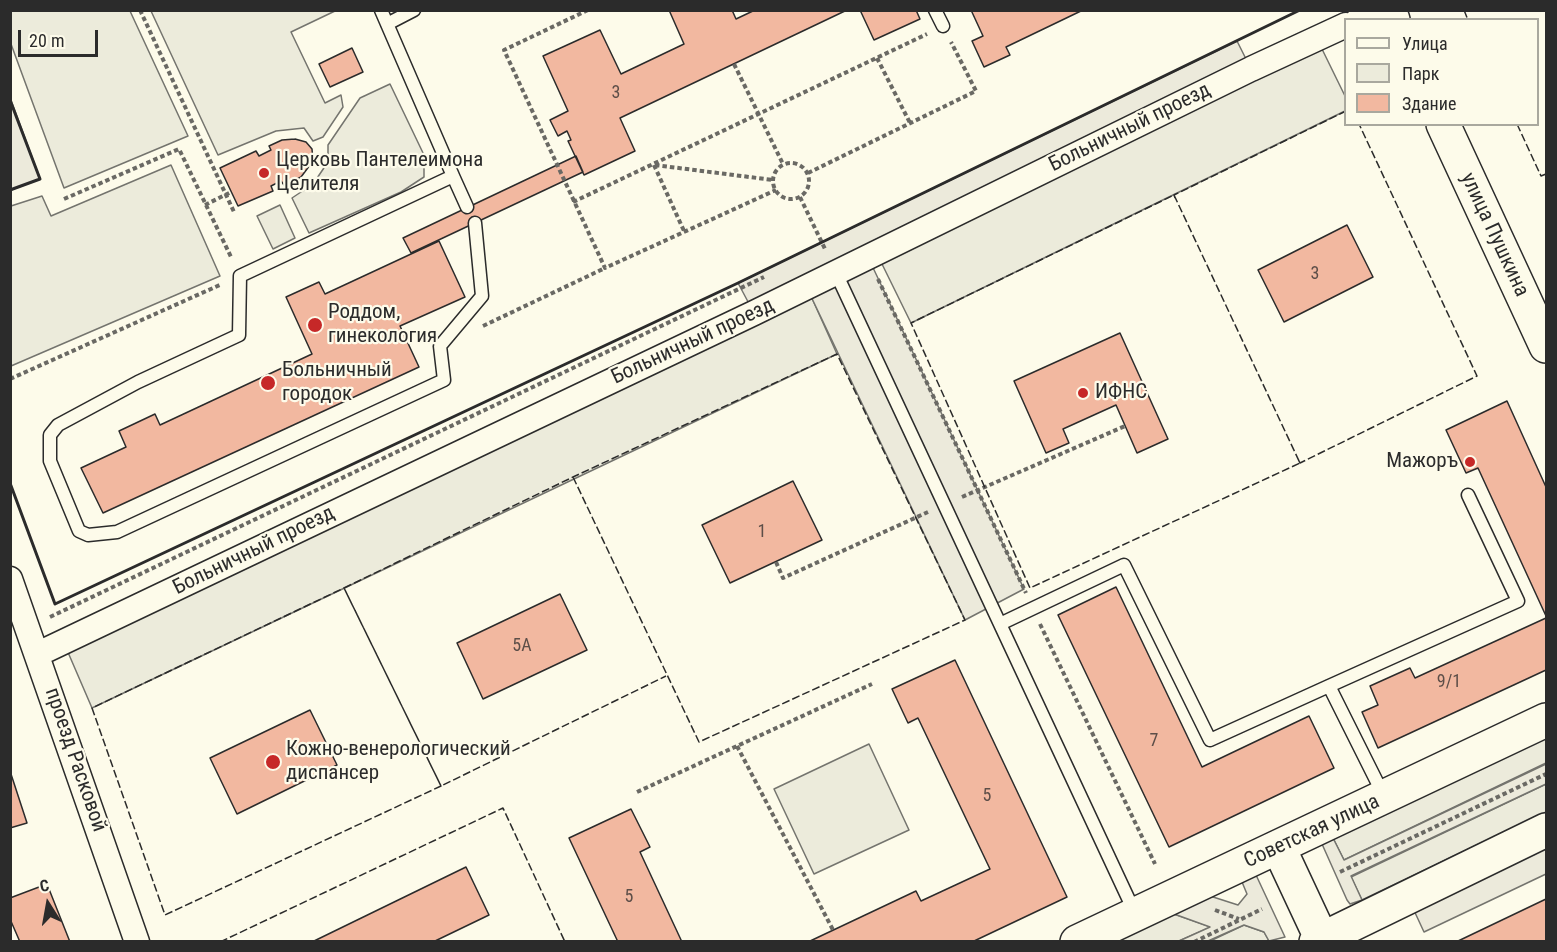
<!DOCTYPE html>
<html>
<head>
<meta charset="utf-8">
<style>
  body { margin:0 }
  #map { position:relative; width:1557px; height:952px; overflow:hidden; background:#fdfbea; font-family:"Roboto Condensed",sans-serif }
  canvas { display:block }
  .frame { position:absolute; inset:0; border:12px solid #2b2b2b; pointer-events:none }
  .legend { position:absolute; left:1344px; top:18px; width:195px; height:108px; box-sizing:border-box; background:#fdfbea; border:2px solid #a9a89e; margin:0; padding:8px 10px; list-style:none; font-size:18px; color:#2b2b2b }
  .legend li { display:flex; align-items:center; gap:12px; height:30px }
  .legend b { width:30px; border:2px solid #a9a89e }
  .north { position:absolute; left:18px; top:874px; width:60px; height:60px; -webkit-text-stroke:4px #fdfbea; paint-order:stroke; rotate:349deg; font-size:16px; font-weight:700; line-height:24px; text-align:center; color:#2b2b2b }
  .north::after { content:''; display:block; margin:auto; width:21px; height:27px; background:#2b2b2b; clip-path:polygon(50% 0,100% 100%,50% 72%,0 100%) }
  .scale { position:absolute; left:18px; top:30px; width:80px; height:27px; box-sizing:border-box; border:3px solid #2b2b2b; border-top:0; padding-left:8px; font-size:18px; line-height:21px; white-space:nowrap; color:#2b2b2b; -webkit-text-stroke:4px #fdfbea; paint-order:stroke }
</style>
</head>
<body>
<div id="map">
<canvas width="1557" height="952"></canvas>
<div class="frame"></div>
<ul class="legend">
<li><b style="height:8px;background:#fdfbea"></b>Улица</li>
<li><b style="height:16px;background:#ecebdb"></b>Парк</li>
<li><b style="height:16px;background:#f2b8a0"></b>Здание</li>
</ul>
<div class="north">С</div>
<div class="scale">20 m</div>
</div>
<script>
const context = document.querySelector('canvas').getContext('2d');
context.lineJoin = 'round';
function paint(path, color) { context.fillStyle = color; context.fill(path, 'evenodd'); }
const shape = rows => new Path2D(rows.map(r => 'M' + r).join(''));
function stroke(path, color, width, dash) { context.strokeStyle = color; context.lineWidth = width; context.lineCap = dash ? 'butt' : 'round'; context.setLineDash(dash || []); context.stroke(path); }
function drawText(font, color, halo, rows, align = 'center') {
  context.font = font + ' "Roboto Condensed",sans-serif'; context.lineWidth = 4.5; context.setLineDash([]); context.textBaseline = 'middle'; context.strokeStyle = halo; context.fillStyle = color; for (const [text, x, y, turn = 0] of rows) {
    context.save(); context.translate(x, y); context.rotate((+turn || 0) * Math.PI / 180); context.textAlign = isNaN(turn) ? turn : align; if (halo) context.strokeText(text, 0, 0); context.fillText(text, 0, 0); context.restore();
  }
}
const green = shape([
  [11,10,130,11,188,136,64,188,11,44,11,10],
  [151,11,335,11,291,32,325,103,341,95,343,107,323,137,313,141,304,128,276,131,218,155,151,11],
  [1321,47,1345,96,1345,111,911,323,881,262,1321,47],
  [390,84,424,155,424,177,401,192,309,233,292,198,313,184,328,162,328,145,360,98,390,84],
  [171,165,220,276,11,366,11,206,42,196,51,216,171,165],
  [280,205,295,238,273,249,257,216,280,205],
  [811,296,837,354,92,708,67,650,811,296],
  [1546,736,1546,763,1344,860,1333,838,1546,736],
  [869,744,909,830,814,874,774,789,869,744],
  [1546,784,1546,812,1362,900,1351,877,1546,784],
  [1174,914,1211,927,1179,941,1115,942,1174,914],
  [1244,925,1264,932,1269,941,1208,942,1244,925]
]);
const parking = shape([
  [1237,41,1251,69,868,257,1024,589,965,620,807,288,754,313,738,283,1237,41],
  [11,100,40,179,11,190,10,190,11,100],
  [1546,764,1546,784,1351,876,1362,900,1350,904,1347,900,1322,844,1333,838,1344,860,1546,764],
  [1546,841,1546,874,1424,932,1411,904,1546,841],
  [1256,875,1285,937,1269,941,1264,932,1244,925,1208,941,1179,941,1210,927,1174,914,1210,896,1238,905,1247,894,1242,882,1256,875]
]);
const building = shape([
  [669,10,732,10,736,19,755,10,847,10,620,118,635,151,584,175,568,141,571,140,567,131,558,136,550,120,568,111,543,56,600,30,621,74,684,44,669,10],
  [860,10,916,10,920,19,874,40,860,10],
  [971,10,1083,10,1006,47,1010,55,984,67,972,41,983,36,971,10],
  [352,48,363,72,330,87,319,64,352,48],
  [295,139,306,142,312,149,313,161,301,177,284,185,281,181,271,186,273,191,238,206,220,168,256,151,259,156,271,150,269,146,282,140,295,139],
  [576,156,583,172,411,253,403,238,576,156],
  [1347,225,1373,277,1284,322,1258,270,1347,225],
  [439,241,465,297,400,326,419,367,103,513,81,468,126,447,119,431,155,414,160,425,312,354,286,297,319,282,325,294,439,241],
  [1120,333,1168,439,1137,453,1116,405,1063,429,1069,443,1046,453,1014,381,1120,333],
  [1507,401,1546,487,1546,616,1478,468,1466,473,1446,430,1507,401],
  [793,481,822,540,730,583,702,525,793,481],
  [1116,587,1202,767,1309,716,1334,768,1169,847,1058,615,1116,587],
  [560,594,587,650,483,699,457,643,560,594],
  [1546,618,1546,670,1378,748,1362,712,1378,705,1370,686,1410,668,1415,678,1546,618],
  [955,660,1067,897,972,942,808,942,916,891,921,901,990,869,918,718,908,723,892,689,955,660],
  [310,710,337,765,237,814,210,758,310,710],
  [10,771,27,823,10,828,10,771],
  [631,809,650,847,640,852,682,942,618,942,569,838,631,809],
  [466,867,489,915,433,942,312,942,466,867],
  [47,884,70,942,20,942,10,919,10,898,47,884],
  [1546,899,1546,942,1456,942,1546,899]
]);
const path = shape([
  [140,10,234,212],
  [588,10,504,50,605,268,776,190],
  [877,58,910,123],
  [734,64,783,164],
  '773 181a18 18 0 1 1 36 0a18 18 0 1 1-36 0Z',
  [654,165,684,231],
  [655,165,773,180],
  [808,173,976,91,951,42],
  [800,197,826,251],
  [64,199,179,149,232,259],
  [573,202,927,34],
  [205,205,231,192],
  [878,279,1026,593],
  [483,326,605,268],
  [10,379,222,284],
  [962,497,1125,426],
  [776,562,783,578,928,512],
  [50,617,764,277],
  [1040,624,1155,864],
  [737,746,833,930],
  [637,792,872,684],
  [1340,872,1546,774],
  [1215,910,1239,919],
  [1194,942,1262,909]
]);
const service = shape([
  [381,10,453,176,240,276,239,335,138,382,58,425,50,435,50,461,79,531,88,535,117,532,444,380,440,346,482,296,475,223],
  [935,10,943,26],
  [387,24,414,10],
  [453,176,467,207],
  [836,273,1135,913],
  [1000,624,1124,565,1210,740,1329,686],
  [1384,796,1329,686,1518,601,1468,495]
]);
const minor = shape([
  [1358,20,1376,10],
  [10,579,137,942],
  [38,654,754,313,1251,69,1346,25]
]);
const secondary = shape([
  [1389,10,1393,20],
  [1443,124,1546,346],
  [1279,848,1323,942],
  [1077,942,1546,720],
  [1316,942,1546,830]
]);
const fence = shape([
  [1464,10,1468,20],
  [1517,124,1541,176,1546,174],
  [1174,195,1300,463,1030,588,911,323,1174,195],
  [1175,198,1174,195,1346,111],
  [1299,461,1300,463,1477,376,1359,124],
  [573,477,699,742,965,620,837,354,573,477,344,588,441,786,666,676],
  [344,588,441,786,165,915,92,708,344,588],
  [220,942,503,808,565,942]
]);
const wall = shape([
  [10,100,40,179,10,190],
  [10,483,55,604,738,283,1300,10]
]);
const markers = [
  [264,173,6,"#c62828"],
  [315,325,8,"#c62828"],
  [268,383,8,"#c62828"],
  [1083,393,6,"#c62828"],
  [1470,462,6,"#c62828"],
  [273,762,8,"#c62828"]
];
const numberNames = [
  ["3",616,93],
  ["3",1315,274],
  ["1",762,532],
  ["5А",522,646],
  ["9/1",1449,682],
  ["7",1154,741],
  ["5",987,796],
  ["5",629,897]
];
const streetNames = [
  ["Больничный проезд",1130,128,-26],
  ["улица Пушкина",1494,235,65],
  ["Больничный проезд",693,342,-25],
  ["Больничный проезд",254,551,-26],
  ["проезд Расковой",75,760,71],
  ["Советская улица",1312,832,-25]
];
const poiNames = [
  ["Церковь Пантелеимона",276,161],
  ["Целителя",276,185],
  ["Роддом,",328,313],
  ["гинекология",328,337],
  ["Больничный",282,371],
  ["городок",282,395],
  ["ИФНС",1095,393],
  ["Мажоръ",1458,462,"right"],
  ["Кожно-венерологический",286,750],
  ["диспансер",286,774]
];
paint(green, '#ecebdb');
stroke(green, '#74746e', 1.5);
paint(parking, '#eceadb');
stroke(parking, '#74746e', 1.5);
paint(building, '#f2b8a0');
stroke(building, '#2b2b2b', 1.5);
stroke(service, '#2b2b2b', 15);
stroke(minor, '#2b2b2b', 27);
stroke(secondary, '#2b2b2b', 36);
stroke(path, '#6a6964', 4, [4.5, 3]);
stroke(service, '#fdfbea', 12);
stroke(minor, '#fdfbea', 24);
stroke(secondary, '#fdfbea', 33);
stroke(fence, '#2b2b2b', 1.5, [8, 3]);
stroke(wall, '#2b2b2b', 3);
for (const [x, y, r, color] of markers) { const dot = new Path2D(); dot.arc(x, y, r, 0, 2 * Math.PI); context.fillStyle = color; context.fill(dot); stroke(dot, '#fdfbea', 2); }
drawText('18px', '#5d4e48', null, numberNames);
drawText('21px', '#2b2b2b', '#fdfbea', streetNames);
drawText('21px', '#2b2b2b', '#fdfbea', poiNames, 'left');
</script>
</body>
</html>
